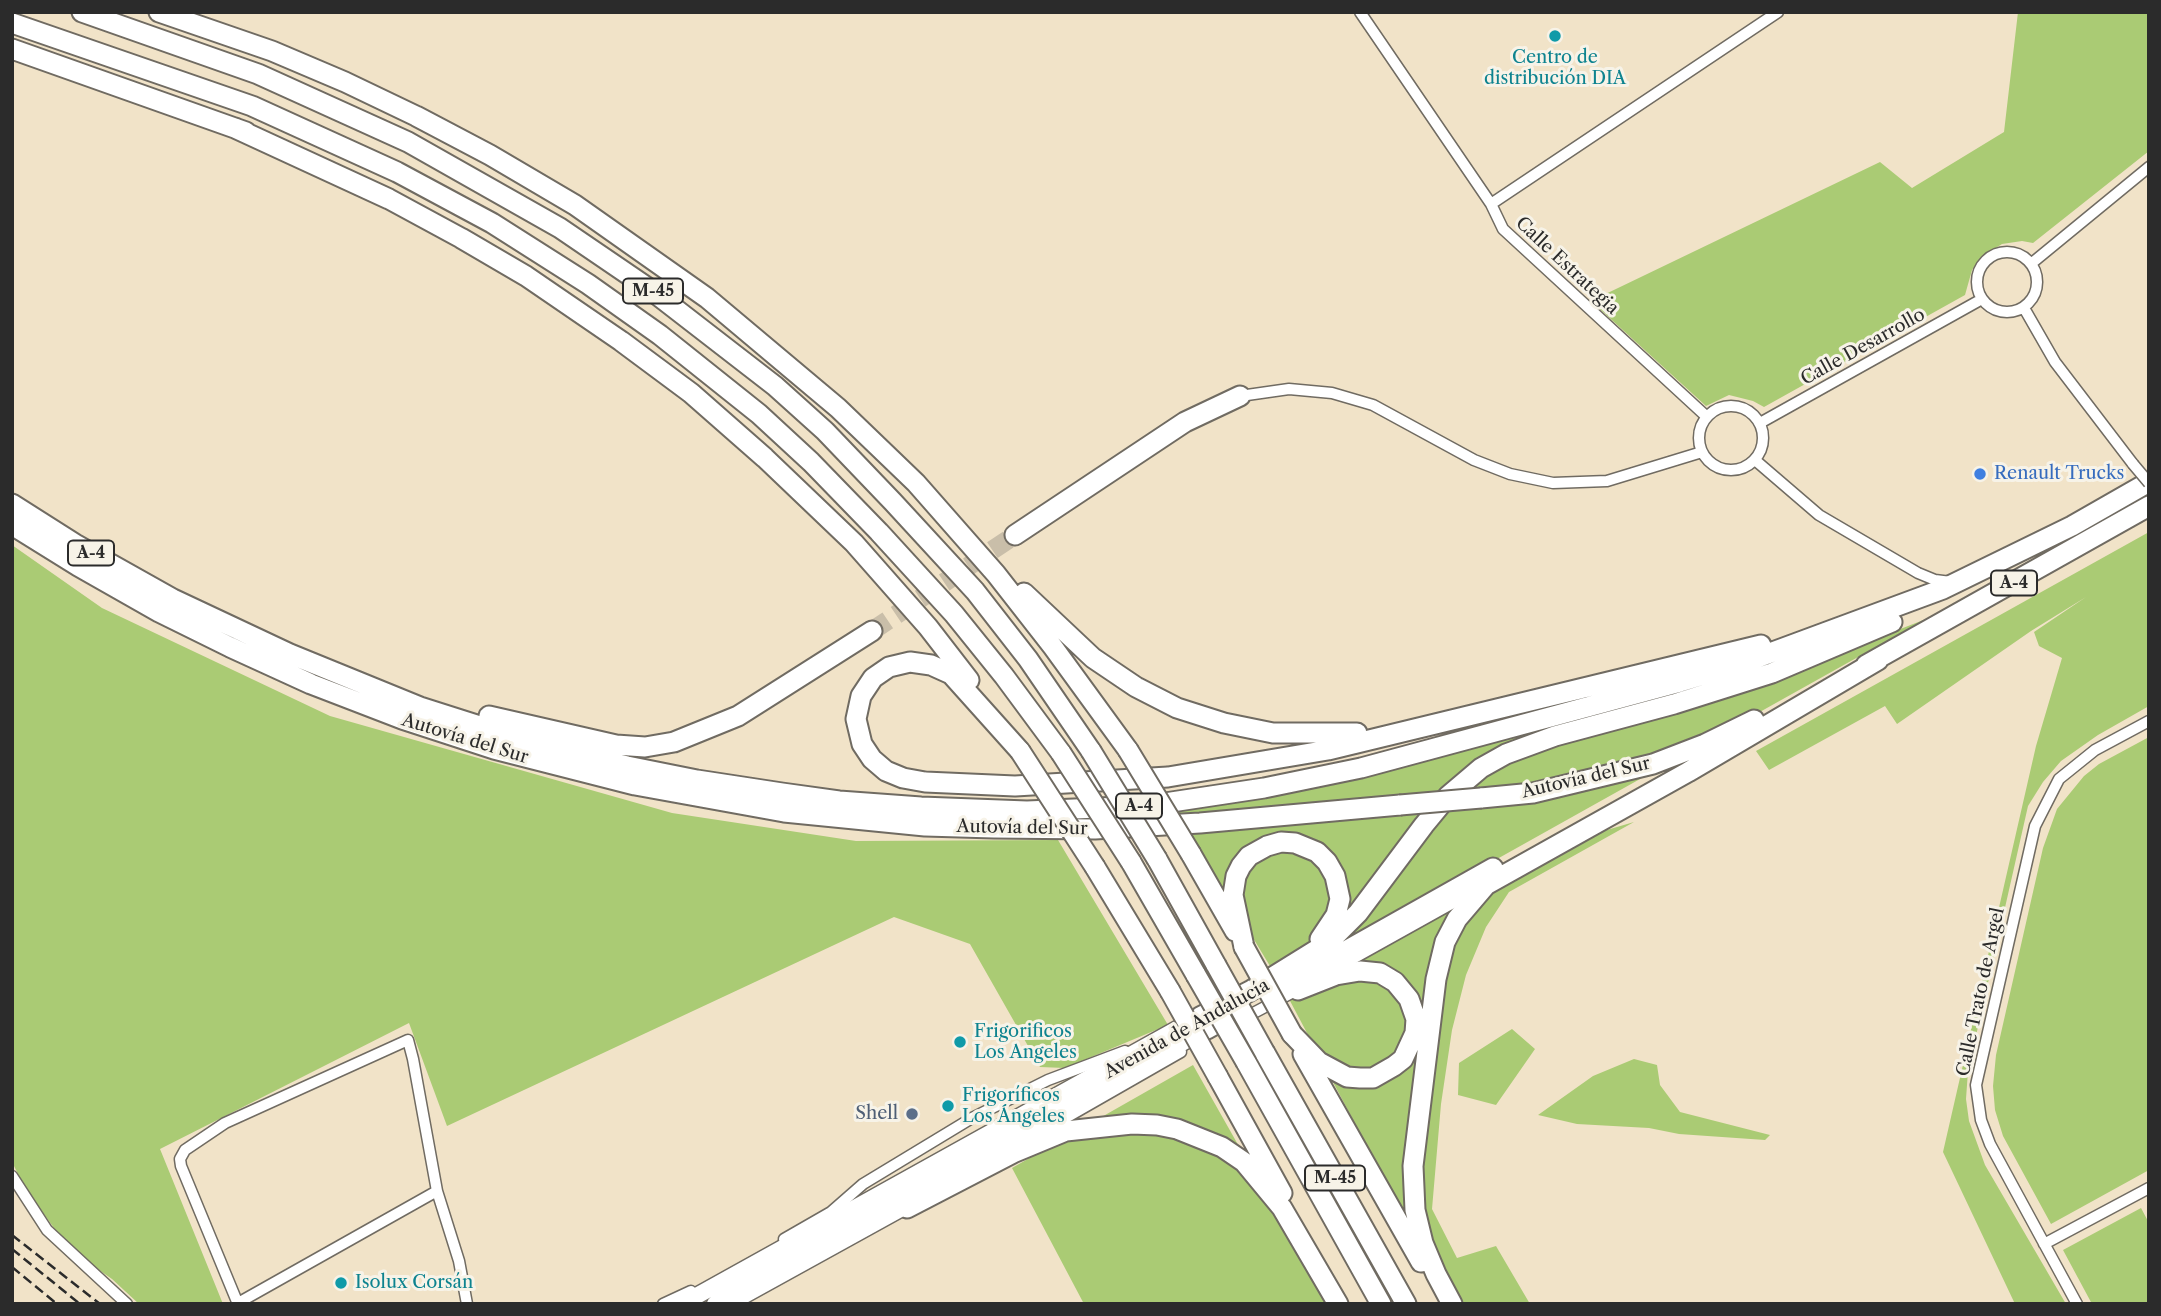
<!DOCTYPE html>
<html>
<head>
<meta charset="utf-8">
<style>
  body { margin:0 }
  #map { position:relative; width:2161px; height:1316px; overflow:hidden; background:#f1e3c8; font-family:"Libre Caslon Text",serif }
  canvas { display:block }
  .frame { position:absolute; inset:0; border:14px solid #2b2b2b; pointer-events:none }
</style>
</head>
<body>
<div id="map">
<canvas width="2161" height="1316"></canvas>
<div class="frame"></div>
</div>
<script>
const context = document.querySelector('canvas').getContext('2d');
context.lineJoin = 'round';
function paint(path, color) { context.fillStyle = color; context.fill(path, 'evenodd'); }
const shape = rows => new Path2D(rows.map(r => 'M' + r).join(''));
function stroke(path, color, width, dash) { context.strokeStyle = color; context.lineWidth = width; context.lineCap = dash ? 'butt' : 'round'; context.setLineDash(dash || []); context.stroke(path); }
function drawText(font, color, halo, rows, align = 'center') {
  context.font = font + ' "Libre Caslon Text",serif'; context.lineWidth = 6; context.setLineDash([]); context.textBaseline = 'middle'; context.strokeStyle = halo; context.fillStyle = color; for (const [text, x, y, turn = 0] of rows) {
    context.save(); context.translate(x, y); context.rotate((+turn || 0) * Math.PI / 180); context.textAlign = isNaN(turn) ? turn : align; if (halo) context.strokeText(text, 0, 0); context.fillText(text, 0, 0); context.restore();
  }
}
const green = shape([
  [2018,12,2149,12,2149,151,2033,243,2022,241,2002,244,1981,257,1972,270,1965,295,1764,407,1753,401,1729,395,1706,406,1591,301,1880,162,1912,188,2004,132],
  [2149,532,2149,706,2098,735,2061,761,2043,782,2028,806,1968,1071,1966,1099,1969,1121,1985,1165,2066,1304,2015,1304,1943,1152,2036,746,2062,658,2039,646,2034,632,2086,597,2031,631,1897,724,1885,706,1769,770,1756,751],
  [12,545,102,608,330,716,672,813,856,841,1058,840,1168,1025,1065,1068,1040,1067,970,944,894,917,447,1126,409,1023,160,1149,223,1304,139,1304,112,1279,70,1250,25,1188,12,1162],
  [1926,619,1279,981,1174,807,1573,718,1775,678],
  [2149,737,2149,1170,2051,1224,2003,1136,1995,1110,1993,1086,1996,1055,2043,848,2057,809,2084,776,2099,764],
  [1634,822,1509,892,1486,927,1466,975,1452,1030,1441,1104,1432,1209,1457,1258,1496,1246,1530,1304,1458,1304,1415,1237,1289,999,1426,922,1600,832],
  [1512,1029,1535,1049,1496,1105,1458,1095,1459,1063],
  [1634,1059,1657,1065,1660,1085,1680,1112,1770,1135,1765,1140,1679,1134,1649,1128,1577,1124,1538,1115,1593,1076],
  [1193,1065,1328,1304,1084,1304,1012,1168],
  [2141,1208,2149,1223,2149,1304,2092,1304,2063,1250]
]);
const highwayTunnel = shape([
  [872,631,1015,535]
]);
const street = shape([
  [1360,12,1491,204,1503,229,1707,417],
  [1491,204,1778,12],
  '1977 282a30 30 0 1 1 60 0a30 30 0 1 1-60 0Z',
  [2032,263,2149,167],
  [2024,308,2055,362,2133,464],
  [1240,396,1289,389,1332,393,1373,405,1474,460,1510,474,1553,483,1607,481,1702,452],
  '1699 438a32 32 0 1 1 64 0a32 32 0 1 1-64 0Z',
  [1760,423,1982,299],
  [1755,460,1819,515,1918,573,1935,580,1951,582],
  [1333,970,1473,892],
  [1244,1018,1299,989],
  [1036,1135,1181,1052],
  [12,1176,47,1230,127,1304],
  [784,1239,831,1212,863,1184,972,1118,1048,1080,1125,1051],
  [2044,1244,2149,1188],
  [238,1303,437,1191],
  [238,1304,181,1166,180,1159,185,1150,225,1123,408,1040,413,1059,437,1191,459,1261,467,1304],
  [663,1304,691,1291],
  [734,1304,908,1208],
  [2077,1304,1990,1144,1981,1120,1976,1085,2035,826,2059,779,2095,750,2149,721]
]);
const primary = shape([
  [682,1304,1197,1018],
  [715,1304,1205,1030]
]);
const highway = shape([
  [82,12,258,74,408,142,560,228,651,290,775,386,825,431,893,502,975,591,1028,659,1091,751],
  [159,12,272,51,345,82,416,116,490,155,575,205,707,298,838,408,916,483,996,574,1053,647,1128,750],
  [12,23,252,106,397,172,492,223,588,284,660,335,759,414,811,462,879,532,954,614,1004,676,1061,753],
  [12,49,246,132],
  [235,128,389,199,461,238,526,276,621,341,691,393,765,458,854,543,928,627,969,680],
  [12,504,75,544,173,599,290,654,420,707,486,728,560,750,627,766,697,780,782,793,839,801,921,807,1027,811,1145,806,1264,788,1361,768,1680,682,1743,663,1943,589,2072,526,2149,482],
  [12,525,78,566,159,612,230,647,311,684,402,719,494,749,635,785,784,812,925,826,994,828,1095,829,1200,823,1400,805],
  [1015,535,1185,422,1240,396],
  [1024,593,1093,658,1136,687,1177,708,1224,723,1273,733,1357,733],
  [1866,665,2149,506],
  [489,716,616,745,645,747,674,742,738,716,872,631],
  [1020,751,951,674,931,665,910,662,889,667,873,678,861,696,856,719,862,744,872,759,886,771,903,778,925,782,1015,786,1168,777,1328,750,1761,645],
  [1481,798,1533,793,1653,764,1705,744,1754,720],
  [1191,854,1235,931],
  [1157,859,1216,965],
  [1131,862,1196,975],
  [1095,867,1170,991],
  [1244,947,1233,895,1236,876,1241,866,1249,856,1267,846,1281,842,1295,843,1317,852,1327,862,1335,876,1340,899,1336,915,1320,939],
  [1278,989,1493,868],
  [1200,1017,1250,991,1329,942,1358,913,1424,825,1448,796,1481,768,1506,754,1555,736,1674,704,1772,673,1892,622],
  [1207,1029,1237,1012],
  [1292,1034,1319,1062,1347,1077,1360,1078,1373,1078,1394,1066,1403,1059,1415,1033,1416,1019,1409,999,1395,982,1380,973,1360,971,1336,975,1298,990],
  [1265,1053,1406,1304],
  [1303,1054,1421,1262],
  [1246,1062,1381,1304],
  [1218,1077,1282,1193],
  [907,1208,1013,1153,1066,1131,1132,1124,1157,1125,1177,1129,1222,1147,1244,1162,1282,1208,1338,1304],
  [1452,1304,1436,1274,1423,1243,1415,1210,1413,1166,1436,979,1445,942,1457,919,1486,885,1688,772,1878,660]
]);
const rail = shape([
  [12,1235,100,1304],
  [12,1249,80,1304],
  [12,1267,57,1304]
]);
const streetBridge = shape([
  [2133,464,2149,483]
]);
const highwayBridge = shape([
  [1128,750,1191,854],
  [1020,751,1095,867],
  [1091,751,1157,859],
  [1061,753,1131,862],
  [1400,805,1481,798],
  [1244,947,1292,1034],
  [1216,965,1265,1053],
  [1196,975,1246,1062],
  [1170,991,1218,1077]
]);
const markers = [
  [1555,36,7,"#0f9aa8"],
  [1980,474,7,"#3f7fe0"],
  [960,1042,7,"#0f9aa8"],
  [948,1106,7,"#0f9aa8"],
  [912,1114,7,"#5c6f8a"],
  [341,1283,7,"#0f9aa8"]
];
const shields = [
  [653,291,60],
  [91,553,46],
  [2014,583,46],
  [1139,806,46],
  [1335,1178,60]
];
const shieldNames = [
  ["M-45",653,291],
  ["A-4",91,553],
  ["A-4",2014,583],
  ["A-4",1139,806],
  ["M-45",1335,1178]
];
const cultureNames = [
  ["Centro de",1555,58,"center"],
  ["distribución DIA",1555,79,"center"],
  ["Frigorificos",974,1032],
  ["Los Angeles",974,1053],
  ["Frigoríficos",962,1096],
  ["Los Ángeles",962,1117],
  ["Isolux Corsán",355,1283]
];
const streetNames = [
  ["Calle Estrategia",1567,266,43],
  ["Calle Desarrollo",1863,347,-29],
  ["Autovía del Sur",465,739,17],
  ["Autovía del Sur",1586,778,-13],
  ["Autovía del Sur",1022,828,1],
  ["Calle Trato de Argel",1981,992,-78],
  ["Avenida de Andalucía",1187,1029,-29]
];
const shopNames = [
  ["Renault Trucks",1994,474]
];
const serviceNames = [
  ["Shell",898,1114]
];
paint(green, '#aacb74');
stroke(highwayTunnel, '#c9bea9', 19, [19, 10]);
stroke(street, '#706b62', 13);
stroke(primary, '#706b62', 19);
stroke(highway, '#706b62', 23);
stroke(street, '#fff', 10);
stroke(primary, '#fff', 16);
stroke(highway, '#fff', 19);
stroke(rail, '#2b2b2b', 2.5, [10, 5]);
stroke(streetBridge, '#706b62', 13, []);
stroke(highwayBridge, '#706b62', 23, []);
stroke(streetBridge, '#fff', 10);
stroke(highwayBridge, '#fff', 19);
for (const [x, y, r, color] of markers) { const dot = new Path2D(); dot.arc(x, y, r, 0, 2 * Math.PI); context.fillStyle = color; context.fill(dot); stroke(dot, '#f7f3e8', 2.5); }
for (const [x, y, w] of shields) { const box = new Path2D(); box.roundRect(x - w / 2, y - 12.5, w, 25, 5); context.fillStyle = '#f7f3e8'; context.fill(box); stroke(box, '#2b2b2b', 2); }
drawText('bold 16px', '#2b2b2b', null, shieldNames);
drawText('18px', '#0d838f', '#f7f3e8', cultureNames, 'left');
drawText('18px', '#2b2b2b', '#f7f3e8', streetNames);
drawText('18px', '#366cbe', '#f7f3e8', shopNames, 'left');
drawText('18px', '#4e5e75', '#f7f3e8', serviceNames, 'right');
</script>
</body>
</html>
